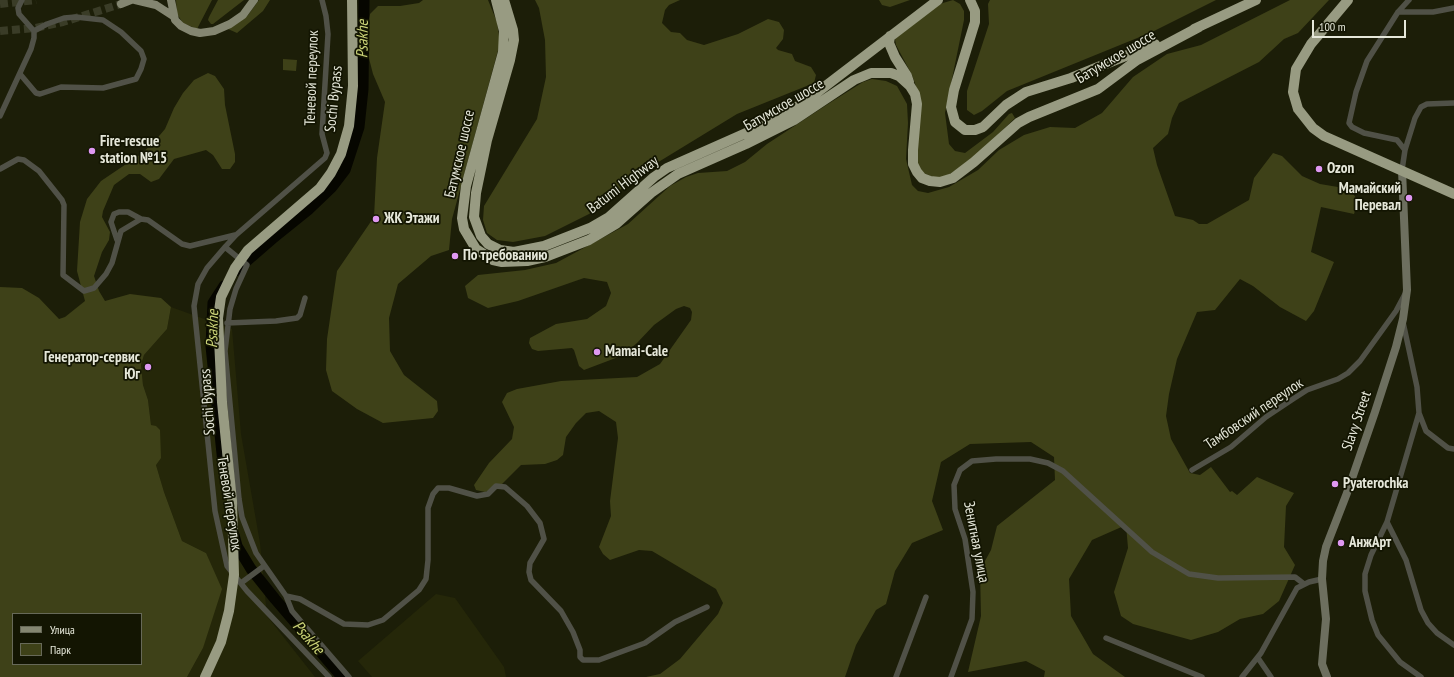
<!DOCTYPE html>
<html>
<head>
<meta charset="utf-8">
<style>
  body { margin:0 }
  #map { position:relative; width:1454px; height:677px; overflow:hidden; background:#1c1e08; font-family:"PT Sans Narrow",sans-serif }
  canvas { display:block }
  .legend { position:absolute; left:12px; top:613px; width:130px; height:52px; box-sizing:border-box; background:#131502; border:1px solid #676958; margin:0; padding:5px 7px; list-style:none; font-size:12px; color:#e5e7d9 }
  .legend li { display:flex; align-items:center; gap:8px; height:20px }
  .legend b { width:20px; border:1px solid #676958 }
  .scale { position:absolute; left:1312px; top:20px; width:94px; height:18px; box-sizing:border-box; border:2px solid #e5e7d9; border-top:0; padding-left:5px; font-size:12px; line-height:14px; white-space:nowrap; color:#e5e7d9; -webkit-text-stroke:3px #131502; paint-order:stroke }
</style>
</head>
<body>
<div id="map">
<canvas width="1454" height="677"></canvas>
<ul class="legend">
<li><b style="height:5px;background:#848671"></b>Улица</li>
<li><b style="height:11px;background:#3e4118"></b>Парк</li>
</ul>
<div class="scale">100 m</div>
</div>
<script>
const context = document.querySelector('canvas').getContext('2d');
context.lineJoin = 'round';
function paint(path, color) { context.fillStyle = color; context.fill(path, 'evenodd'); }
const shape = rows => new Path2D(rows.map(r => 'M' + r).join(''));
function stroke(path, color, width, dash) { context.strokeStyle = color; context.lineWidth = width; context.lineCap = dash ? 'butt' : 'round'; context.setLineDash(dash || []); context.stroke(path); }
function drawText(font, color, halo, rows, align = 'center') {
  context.font = font + ' "PT Sans Narrow",sans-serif'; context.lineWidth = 3.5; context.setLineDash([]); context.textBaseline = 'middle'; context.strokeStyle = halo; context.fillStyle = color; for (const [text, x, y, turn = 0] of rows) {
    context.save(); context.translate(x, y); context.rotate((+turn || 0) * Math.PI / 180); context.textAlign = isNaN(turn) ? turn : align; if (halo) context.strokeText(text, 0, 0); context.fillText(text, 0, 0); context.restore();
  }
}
const built = shape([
  [171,307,232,329,241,434,260,543,267,616,315,677,187,677,203,648,206,553,182,541,164,492,156,465,148,400,143,385,141,365,144,355,167,329],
  [436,594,455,598,504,667,506,677,372,677,358,661]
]);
const green = shape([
  [176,0,212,0,197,29,183,23,177,14],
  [218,0,244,0,213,24,211,24,208,20,209,17],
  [259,0,270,0,263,11,237,33,228,29,248,15],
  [423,0,488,0,497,22,500,43,452,219,449,250,431,256,398,284,389,318,390,351,404,375,437,401,438,411,433,418,383,423,357,409,332,391,326,370,327,339,337,271,374,217,377,158,385,102,373,74,364,39,370,14,378,6,400,6,419,3],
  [535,0,680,0,669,5,665,10,662,23,671,32,680,33,687,40,704,45,738,34,768,19,779,22,784,30,783,39,776,48,778,50,792,54,795,61,811,67,816,75,814,83,737,114,647,169,589,214,545,236,513,242,497,240,487,233,483,220,484,206,537,119,546,77,545,40,539,8],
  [879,0,910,0,890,7,882,5],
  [953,0,960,4,964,11,964,20,945,113,949,144,955,151,965,153,993,132,1009,114,1012,113,1015,118,974,158,947,176,936,178,923,173,918,166,918,92,912,75,896,45,895,39,898,34,924,12,943,3],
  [990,0,1216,0,1152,32,1007,91,982,111,974,115,967,110,967,91,989,24,988,4],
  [1290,0,1329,0,1298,33,1284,39,1259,62,1179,103,1172,118,1168,134,1153,148,1157,165,1175,216,1193,220,1199,224,1207,224,1249,200,1254,178,1273,153,1282,156,1302,176,1320,184,1350,189,1358,201,1354,214,1321,207,1311,252,1334,262,1314,311,1306,321,1280,307,1253,286,1240,279,1215,310,1197,312,1177,359,1169,394,1166,416,1171,439,1190,473,1200,475,1211,467,1230,492,1232,491,1237,495,1257,477,1294,493,1286,506,1284,547,1295,565,1279,601,1263,614,1240,619,1218,632,1191,640,1133,624,1121,616,1114,592,1128,548,1126,525,1092,540,1069,579,1071,616,1093,654,1125,677,1044,677,1045,671,1026,661,968,672,981,616,980,570,991,550,997,526,1055,480,1054,457,1031,442,970,444,941,462,932,501,943,530,912,543,895,571,886,604,876,610,856,645,845,677,646,677,660,674,680,659,718,614,723,603,716,589,652,551,639,550,610,560,603,554,599,547,611,516,610,501,618,438,616,422,599,411,586,413,576,423,566,437,563,455,557,460,545,464,521,465,497,489,485,492,476,490,474,485,489,463,512,439,514,427,502,402,507,393,517,389,561,381,637,377,660,364,691,320,692,312,690,308,684,306,676,309,654,325,637,343,621,356,584,370,579,366,574,350,572,348,538,351,532,349,529,343,530,338,556,324,587,319,606,306,611,293,607,282,584,278,518,301,488,308,468,298,465,286,478,275,525,270,556,263,628,224,670,186,686,177,698,173,727,171,745,162,767,144,828,104,863,82,872,79,886,81,897,86,907,104,908,123,906,159,912,185,918,191,928,193,949,187,978,170,999,150,1024,135,1050,127,1075,128,1102,113,1133,77,1167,54,1201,45],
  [283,59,297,60,296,71,283,70],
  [208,73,215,76,224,89,225,105,235,154,235,162,230,169,222,169,213,155,206,150,174,159,159,179,151,182,140,174,129,174,114,185,103,211,102,217,110,232,109,240,102,252,94,276,99,291,105,301,130,294,161,298,171,307,167,329,144,355,141,365,143,385,148,400,151,425,156,426,160,430,161,458,156,465,164,492,182,541,206,553,222,589,203,648,187,677,0,677,0,287,22,288,39,298,59,319,65,317,85,301,77,271,80,222,87,199,101,181,141,154,154,142,165,129,174,108,183,93,194,80],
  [13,614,141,614,141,664,13,664]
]);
const river = shape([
  [235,271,272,239,308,210,332,187,345,170,359,127,363,89,364,0],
  [224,286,213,303,211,346,224,473],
  [234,535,237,546,251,569,275,599,342,677]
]);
const primaryTunnel = shape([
  [0,4,36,0],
  [0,31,35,28,63,22,121,4]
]);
const street = shape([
  [322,0,326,16,328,34,322,134,327,153,325,158,236,235,225,247,207,268,198,284,194,306,215,511,227,566,247,591,329,677],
  [1398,12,1433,12,1454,8],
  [20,74,36,93,40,94,61,87,103,88,136,79,141,69,144,59,141,51,121,32,103,20,76,17,64,18,47,24,34,31],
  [0,116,31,49,34,38,34,31,19,14,18,8,22,0],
  [1405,150,1397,140,1364,133,1352,127,1349,123,1356,92,1367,61,1398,12,1409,0],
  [0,169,18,159,24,160,39,171,62,200,64,205,63,275,84,291,94,288,106,274,112,263,121,231,141,219,148,220,182,244,190,246,235,235],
  [1402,170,1405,150,1415,118,1421,107,1427,104,1454,103],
  [117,240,111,222,114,214,119,212,128,212,141,219],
  [225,247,247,265,236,289,230,309,225,351,239,499,242,517,256,553,286,596,300,599,344,624,368,625,383,620,419,590,426,579,428,560,428,508,433,494,438,488,449,488,477,496,488,494,496,486,505,487,527,506,540,523,544,539,530,563,529,572,531,580,561,611,573,632,580,650,580,657,583,660,599,660,645,643,675,622,707,607],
  [1403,322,1417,387,1419,413,1426,431,1448,448,1454,449],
  [227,323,276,321,297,318,300,315,305,298],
  [1419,413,1387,522,1406,560,1421,610,1428,623,1437,633,1454,645],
  [1192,470,1231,447,1266,417,1293,399,1307,390,1338,379,1348,373,1360,361,1396,311,1405,294],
  [1387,522,1371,555,1365,574,1365,591,1372,620,1378,635,1400,662,1421,677],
  [241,583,264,566],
  [286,596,292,611,349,677],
  [1106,638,1202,677],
  [1258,658,1271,677],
  [896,677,926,597],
  [951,677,972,619,973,592,965,539,955,509,954,485,960,470,972,461,996,459,1030,459,1048,463,1063,471,1152,552,1189,574,1218,578,1295,577,1304,584],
  [1242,677,1261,653,1297,588,1309,582,1322,579]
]);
const secondary = shape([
  [1327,677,1322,664,1326,619,1322,579,1323,561,1326,547,1347,493,1375,412,1396,347,1403,319,1407,290,1402,170]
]);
const primary = shape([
  [135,0,156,5,173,16],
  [171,0,175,20,181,26,191,31,200,33,214,31,230,24,243,15,254,0],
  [121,4,131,0]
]);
const highway = shape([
  [496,0,504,31,503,52,466,186,462,218,464,229,476,249,493,260,502,262,527,261,545,257,589,240,616,224,651,193,678,174,746,144,794,120,854,80,871,73,891,73,899,76,910,86,915,94,917,104,913,150,913,164,917,172,922,178,930,181,940,182,953,178,974,162,1018,123,1029,117,1098,89,1137,60,1199,27],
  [504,0,513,30,514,40,510,60,487,140,476,193,474,217,481,236,488,244,500,250,514,252,544,246,590,228,609,217,654,177,667,168,764,125,802,104,938,0],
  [970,0,975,11,975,22,954,90,951,107,955,122,965,130,975,130,983,127,1006,105,1026,92,1071,78,1155,44],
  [1348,0,1311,44,1296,69,1293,92,1298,109,1313,128,1324,136,1454,194],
  [1194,29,1256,0],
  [890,36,889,43,895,57,907,76,909,82],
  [205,677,221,642,229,611,234,575,232,501,222,402,218,318,221,297,235,268,248,250,320,188,331,173,341,154,349,126,353,86,352,0]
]);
const markers = [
  [92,151,4,"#df98f2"],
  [1319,169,4,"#df98f2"],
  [1409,198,4,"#df98f2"],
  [376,219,4,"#df98f2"],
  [455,256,4,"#df98f2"],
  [597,352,4,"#df98f2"],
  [148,367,4,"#df98f2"],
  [1335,484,4,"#df98f2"],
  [1341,543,4,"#df98f2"]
];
const streetNames = [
  ["Батумское шоссе",1116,57,-31],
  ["Теневой переулок",312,78,-88],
  ["Sochi Bypass",334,99,-84],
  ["Батумское шоссе",784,105,-30],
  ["Батумское шоссе",460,154,-77],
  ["Batumi Highway",623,185,-37],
  ["Sochi Bypass",208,402,-94],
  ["Тамбовский переулок",1254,414,-34],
  ["Slavy Street",1357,421,-71],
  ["Теневой переулок",229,503,81],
  ["Зенитная улица",976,542,79]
];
const poiNames = [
  ["Fire-rescue",100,142],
  ["station №15",100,159],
  ["Ozon",1327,169],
  ["Мамайский",1401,189,"right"],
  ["Перевал",1401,206,"right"],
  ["ЖК Этажи",384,219],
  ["По требованию",463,256],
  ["Mamai-Cale",605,352],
  ["Генератор-сервис",140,358,"right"],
  ["Юг",140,375,"right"],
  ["Pyaterochka",1343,484],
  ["АнжАрт",1349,543]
];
const waterNames = [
  ["Psakhe",363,39,-89],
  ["Psakhe",213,329,-88],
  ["Psakhe",308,638,49]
];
paint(built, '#252709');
paint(green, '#3e4118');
stroke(river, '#060600', 11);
stroke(primaryTunnel, '#3a3c27', 8, [8, 4]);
stroke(street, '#505147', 5.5);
stroke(secondary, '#6d6f5f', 8);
stroke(primary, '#848671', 8);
stroke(highway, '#989b82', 10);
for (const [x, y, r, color] of markers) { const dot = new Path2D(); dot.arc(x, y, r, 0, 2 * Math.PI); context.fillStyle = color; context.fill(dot); stroke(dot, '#131502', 1.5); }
drawText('15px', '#e5e7d9', '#131502', streetNames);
drawText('bold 15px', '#e5e7d9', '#131502', poiNames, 'left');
drawText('italic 16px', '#cad277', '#131502', waterNames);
</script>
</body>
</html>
